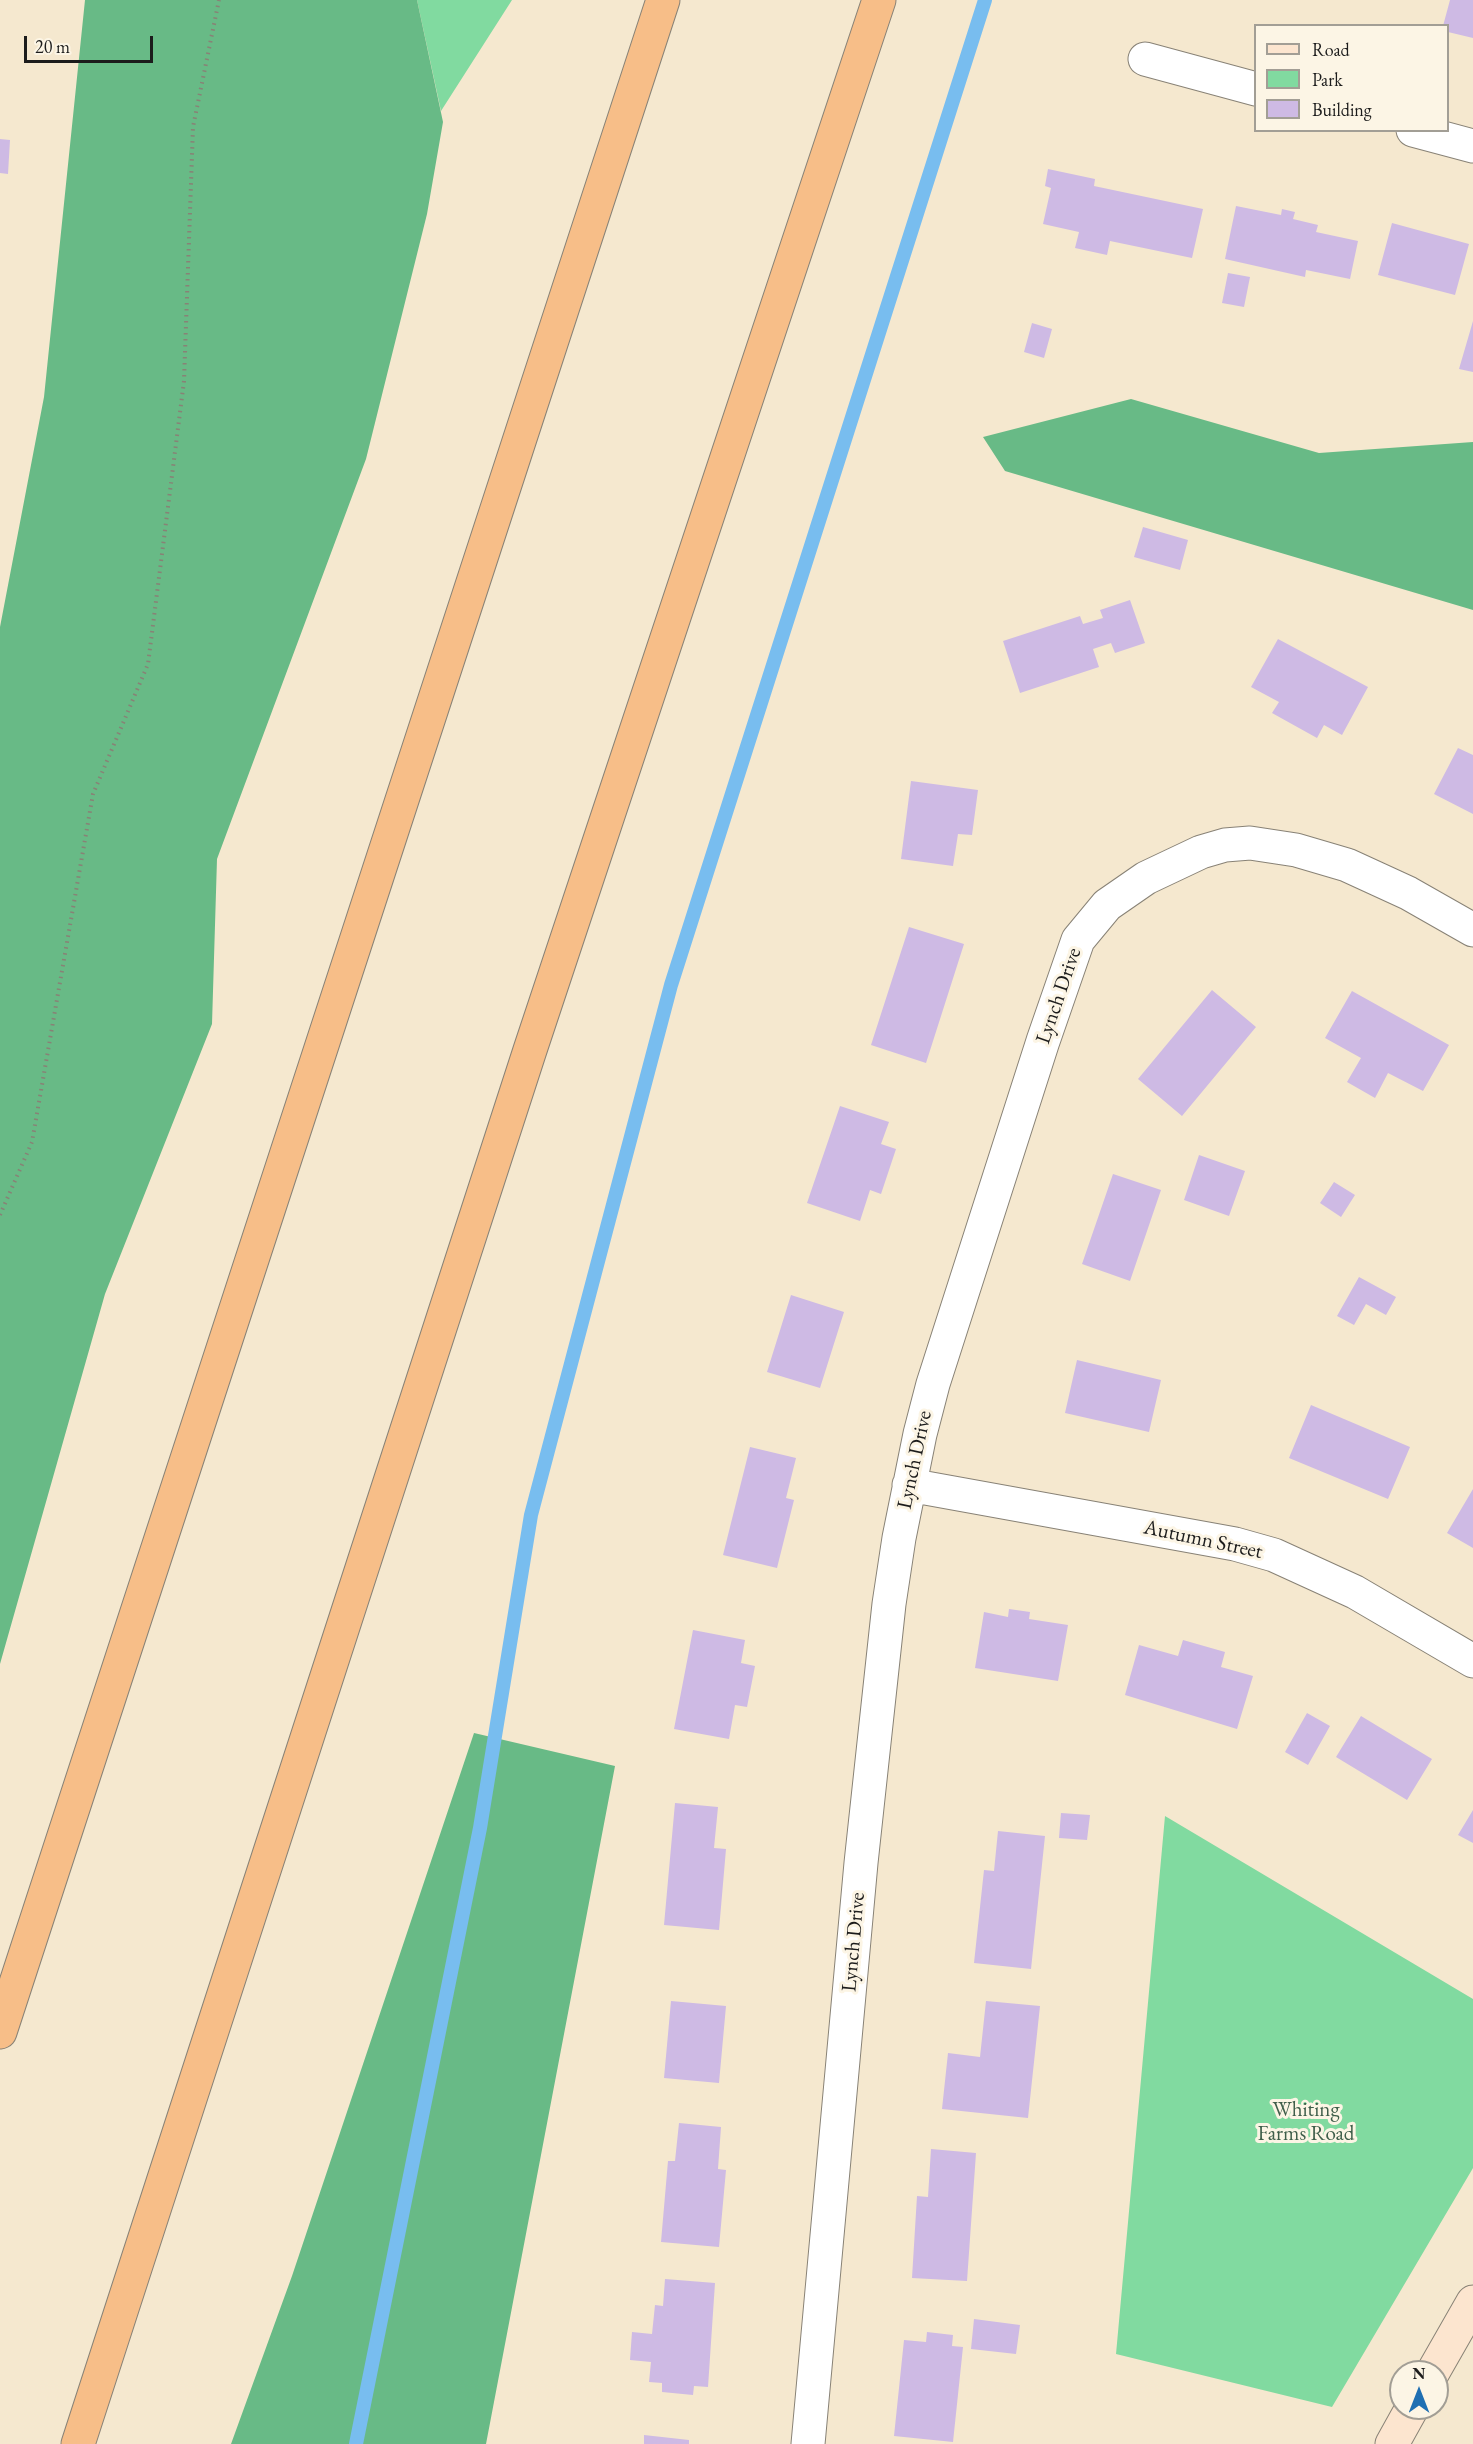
<!DOCTYPE html>
<html>
<head>
<meta charset="utf-8">
<style>
  body { margin:0 }
  #map { position:relative; width:1473px; height:2444px; overflow:hidden; background:#f5e8cf; font-family:"EB Garamond",serif }
  canvas { display:block }
  .legend { position:absolute; left:1254px; top:24px; width:195px; height:108px; box-sizing:border-box; background:#fcf5e5; border:2px solid #a29e95; margin:0; padding:8px 10px; list-style:none; font-size:18px; color:#1c1c1c }
  .legend li { display:flex; align-items:center; gap:12px; height:30px }
  .legend b { width:30px; border:2px solid #a29e95 }
  .north { position:absolute; left:1389px; top:2360px; width:60px; height:60px; box-sizing:border-box; background:#fcf5e5; border:2px solid #a29e95; border-radius:50%; rotate:0deg; font-size:16px; font-weight:700; line-height:24px; text-align:center; color:#1c1c1c }
  .north::after { content:''; display:block; margin:auto; width:21px; height:27px; background:#1f6fb2; clip-path:polygon(50% 0,100% 100%,50% 72%,0 100%) }
  .scale { position:absolute; left:24px; top:36px; width:129px; height:27px; box-sizing:border-box; border:3px solid #1c1c1c; border-top:0; padding-left:8px; font-size:18px; line-height:21px; white-space:nowrap; color:#1c1c1c; -webkit-text-stroke:4px #fcf5e5; paint-order:stroke }
</style>
</head>
<body>
<div id="map">
<canvas width="1473" height="2444"></canvas>
<ul class="legend">
<li><b style="height:8px;background:#fce5cf"></b>Road</li>
<li><b style="height:16px;background:#81daa0"></b>Park</li>
<li><b style="height:16px;background:#cebae4"></b>Building</li>
</ul>
<div class="north">N</div>
<div class="scale">20 m</div>
</div>
<script>
const context = document.querySelector('canvas').getContext('2d');
context.lineJoin = 'round';
function paint(path, color) { context.fillStyle = color; context.fill(path, 'evenodd'); }
const shape = rows => new Path2D(rows.map(r => 'M' + r).join(''));
function stroke(path, color, width, dash) { context.strokeStyle = color; context.lineWidth = width; context.lineCap = dash ? 'butt' : 'round'; context.setLineDash(dash || []); context.stroke(path); }
function drawText(font, color, halo, rows, align = 'center') {
  context.font = font + ' "EB Garamond",serif'; context.lineWidth = 6; context.setLineDash([]); context.textBaseline = 'middle'; context.strokeStyle = halo; context.fillStyle = color; for (const [text, x, y, turn = 0] of rows) {
    context.save(); context.translate(x, y); context.rotate((+turn || 0) * Math.PI / 180); context.textAlign = isNaN(turn) ? turn : align; if (halo) context.strokeText(text, 0, 0); context.fillText(text, 0, 0); context.restore();
  }
}
const green = shape([
  [417,0,512,0,441,111],
  [1165,1816,1473,1999,1473,2168,1332,2407,1116,2354]
]);
const forest = shape([
  [85,0,417,0,443,122,427,214,366,459,217,859,212,1024,105,1294,0,1664,0,627,44,397],
  [1131,399,1319,453,1473,442,1473,610,1005,471,983,437],
  [474,1733,615,1766,486,2444,231,2444,292,2276]
]);
const stream = shape([
  [356,2444,480,1828,531,1515,671,985,985,0]
]);
const building = shape([
  [1450,0,1473,0,1473,38,1448,32,1448,26,1443,26],
  [0,139,10,140,8,174,0,173],
  [1048,169,1095,179,1094,186,1203,209,1192,258,1110,241,1107,255,1075,248,1079,232,1043,224,1051,188,1045,186],
  [1236,206,1281,215,1282,209,1295,212,1293,219,1318,225,1316,232,1358,241,1350,279,1306,270,1305,277,1225,259],
  [1392,223,1469,244,1455,295,1378,275],
  [1228,273,1250,277,1244,307,1222,303],
  [1473,321,1473,372,1459,369],
  [1032,323,1052,329,1044,358,1024,352],
  [1143,527,1188,540,1180,570,1134,557],
  [1130,600,1145,643,1115,653,1111,643,1093,649,1099,667,1020,693,1003,641,1080,616,1083,624,1103,618,1100,610],
  [1278,639,1368,687,1342,735,1324,725,1317,738,1272,713,1279,702,1251,687],
  [1458,748,1473,755,1473,814,1434,794],
  [911,781,978,790,972,835,958,834,953,866,901,859],
  [909,927,964,944,926,1063,871,1045],
  [1212,990,1256,1027,1182,1116,1138,1079],
  [1352,991,1449,1045,1423,1091,1388,1073,1375,1098,1347,1082,1361,1058,1325,1038],
  [840,1106,889,1122,881,1144,896,1149,881,1194,870,1190,860,1221,807,1203],
  [1199,1155,1245,1171,1229,1216,1184,1200],
  [1113,1174,1161,1190,1130,1281,1082,1264],
  [1334,1182,1355,1195,1341,1217,1320,1203],
  [1359,1277,1396,1297,1386,1315,1366,1304,1354,1325,1337,1316],
  [791,1295,844,1312,820,1388,767,1372],
  [1077,1360,1161,1380,1149,1432,1065,1413],
  [1311,1405,1410,1447,1388,1499,1289,1458],
  [750,1447,796,1458,786,1498,794,1500,777,1568,723,1555],
  [1473,1489,1473,1548,1447,1533],
  [1009,1609,1030,1612,1029,1619,1068,1625,1058,1681,975,1668,984,1612,1008,1617],
  [693,1630,745,1640,741,1663,755,1666,747,1707,735,1705,729,1739,674,1729],
  [1183,1640,1225,1652,1221,1667,1253,1676,1237,1729,1125,1695,1139,1645,1178,1656],
  [1307,1713,1330,1726,1308,1765,1285,1752],
  [1361,1716,1432,1759,1407,1800,1336,1757],
  [675,1803,718,1807,714,1848,726,1849,719,1930,664,1925],
  [1473,1810,1473,1843,1458,1835],
  [1061,1813,1090,1815,1087,1840,1059,1838],
  [998,1831,1045,1836,1031,1969,974,1963,984,1870,994,1871],
  [671,2001,726,2006,719,2083,664,2078],
  [986,2001,1040,2006,1028,2118,942,2109,948,2053,980,2057],
  [679,2123,721,2127,718,2169,726,2170,719,2247,661,2242,668,2161,675,2161],
  [931,2149,976,2153,967,2281,912,2278,917,2196,928,2197],
  [665,2279,715,2283,708,2387,694,2386,693,2395,662,2392,662,2383,649,2382,651,2362,630,2360,632,2332,652,2334,655,2305,663,2306],
  [974,2319,1020,2325,1016,2354,971,2349],
  [927,2332,953,2335,952,2346,963,2347,953,2442,894,2436,904,2340,926,2342],
  [644,2435,689,2440,689,2444,644,2444]
]);
const path = shape([
  [0,1215,32,1142,93,794,148,664,184,381,193,127,219,0]
]);
const street = shape([
  [1145,59,1256,89],
  [1413,130,1473,146],
  [909,1485,1235,1544,1274,1555,1355,1592,1473,1661],
  [808,2444,861,1863,889,1604,899,1538,920,1434,933,1384,1043,1041,1078,940,1107,905,1146,878,1201,852,1225,845,1250,843,1296,850,1347,865,1408,893,1473,930]
]);
const secondary = shape([
  [1433,2372,1473,2302],
  [1392,2444,1412,2408]
]);
const highway = shape([
  [0,2032,663,0],
  [78,2444,530,1050,879,0]
]);
const streetNames = [
  ["Lynch Drive",1059,996,-71],
  ["Lynch Drive",915,1460,-78],
  ["Autumn Street",1203,1540,12],
  ["Lynch Drive",854,1942,-85]
];
const parkNames = [
  ["Whiting",1306,2110],
  ["Farms Road",1306,2134]
];
paint(green, '#81daa0');
paint(forest, '#68ba86');
stroke(stream, '#78bdef', 14);
paint(building, '#cebae4');
stroke(street, '#888276', 35);
stroke(secondary, '#888276', 35);
stroke(highway, '#888276', 35);
stroke(path, '#888276', 4, [1.5, 4.5]);
stroke(street, '#fff', 33);
stroke(secondary, '#fce5cf', 33);
stroke(highway, '#f7be88', 33);
drawText('21px', '#1c1c1c', '#fcf5e5', streetNames);
drawText('21px', '#3f5e4a', '#fcf5e5', parkNames);
</script>
</body>
</html>
